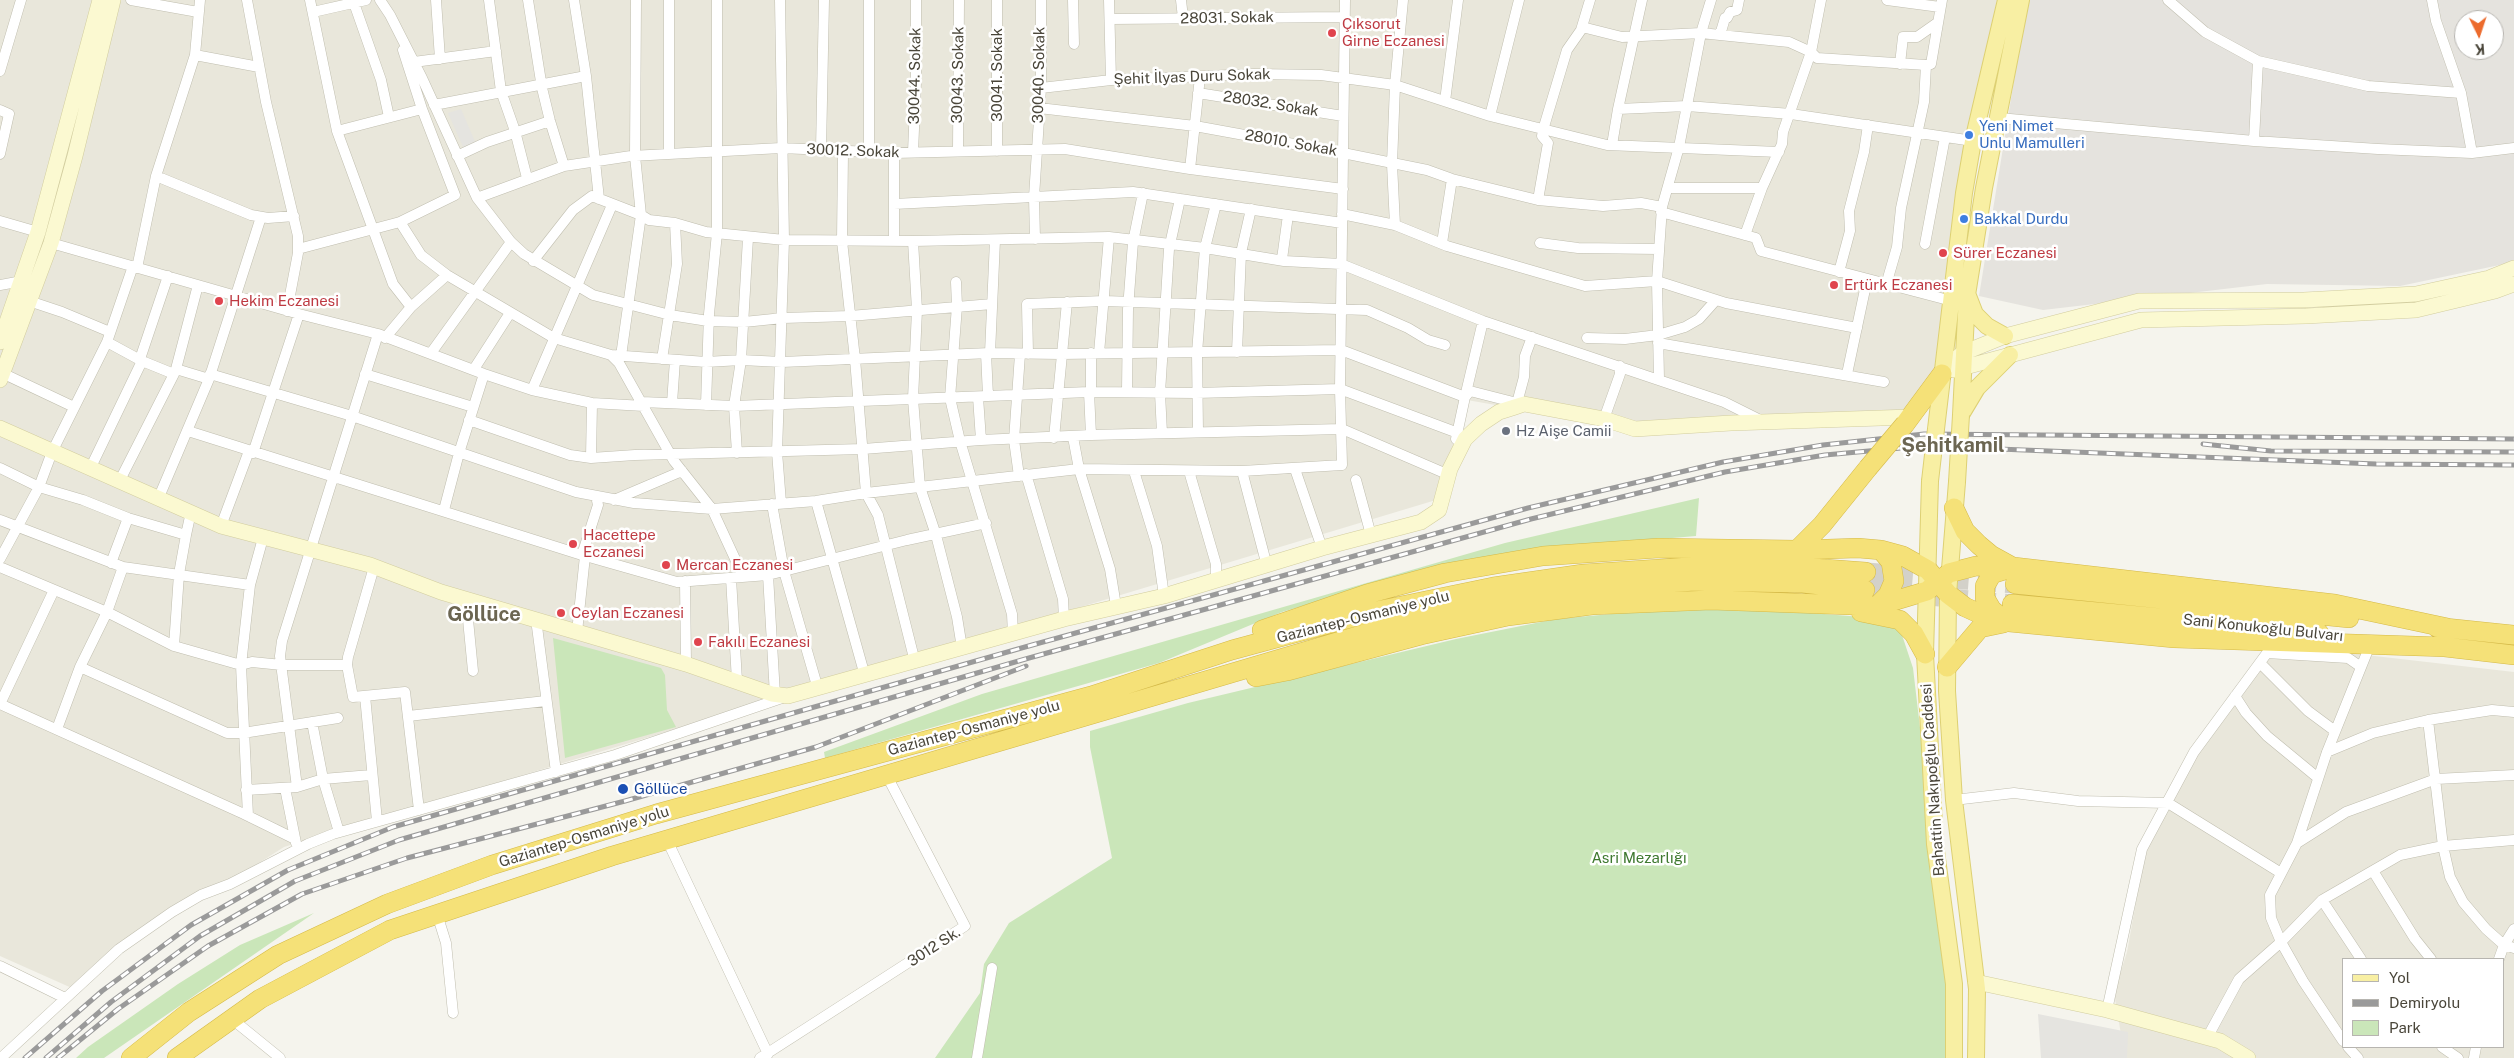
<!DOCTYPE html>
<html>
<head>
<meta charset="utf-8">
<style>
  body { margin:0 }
  #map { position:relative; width:2514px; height:1058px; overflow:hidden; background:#f5f4ed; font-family:"Public Sans",sans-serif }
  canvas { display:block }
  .legend { position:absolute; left:2342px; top:958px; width:162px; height:90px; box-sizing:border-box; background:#fff; border:1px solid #b7b5b0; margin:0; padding:6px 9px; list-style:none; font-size:15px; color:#4a463a }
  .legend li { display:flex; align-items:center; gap:10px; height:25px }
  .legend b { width:25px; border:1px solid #b7b5b0 }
  .north { position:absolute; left:2454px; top:10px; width:50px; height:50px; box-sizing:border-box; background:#fff; border:1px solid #b7b5b0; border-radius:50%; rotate:176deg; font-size:14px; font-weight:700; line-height:20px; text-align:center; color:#4a463a }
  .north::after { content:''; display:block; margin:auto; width:18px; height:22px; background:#ec6b2d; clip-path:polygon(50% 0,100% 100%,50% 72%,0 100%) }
</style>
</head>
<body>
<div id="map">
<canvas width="2514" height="1058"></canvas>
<ul class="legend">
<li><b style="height:6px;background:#f8efa3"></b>Yol</li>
<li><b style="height:6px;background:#9a9a9a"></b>Demiryolu</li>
<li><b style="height:14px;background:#cae6b9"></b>Park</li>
</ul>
<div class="north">K</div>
</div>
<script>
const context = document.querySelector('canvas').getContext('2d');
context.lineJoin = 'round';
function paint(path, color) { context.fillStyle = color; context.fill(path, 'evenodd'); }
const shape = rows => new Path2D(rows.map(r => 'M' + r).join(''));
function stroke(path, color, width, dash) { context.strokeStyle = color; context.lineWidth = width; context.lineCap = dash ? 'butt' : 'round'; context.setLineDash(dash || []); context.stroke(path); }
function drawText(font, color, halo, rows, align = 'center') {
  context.font = font + ' "Public Sans",sans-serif'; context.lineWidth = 5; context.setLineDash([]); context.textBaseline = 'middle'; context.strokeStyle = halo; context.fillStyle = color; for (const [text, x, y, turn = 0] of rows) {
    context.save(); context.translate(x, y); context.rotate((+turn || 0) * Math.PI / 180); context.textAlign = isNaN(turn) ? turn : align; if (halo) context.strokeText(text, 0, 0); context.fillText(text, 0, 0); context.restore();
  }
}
const residential = shape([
  [0,0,1997,0,1938,367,1906,416,1689,429,1581,420,1467,400,1436,500,284,847,99,965,74,989,0,956],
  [2270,644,2514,672,2514,1058,2125,1058,2114,993,2127,952,2150,824],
  [2343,959,2503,959,2503,1047,2343,1047]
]);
const industrial = shape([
  [2027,0,2514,0,2514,262,2400,286,2267,284,2043,310,1979,296],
  [2464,20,2494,20,2494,50,2464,50]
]);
const green = shape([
  [1699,498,1696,536,1601,544,1381,583,1282,612,1159,663,825,758,824,752,982,694,1505,543],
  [1710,605,1875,618,1896,627,1902,635,1913,668,1951,991,1950,1058,935,1058,980,993,984,964,1009,923,1112,858,1090,747,1090,731,1188,703,1456,639,1556,619],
  [553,638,661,668,665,675,667,710,676,727,565,758],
  [314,913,104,1058,76,1058,88,1047,178,984,240,945]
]);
const parking = shape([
  [461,109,476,144,464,149,448,113],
  [2038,1014,2128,1032,2127,1058,2041,1058]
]);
const highwayTunnel = shape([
  [1866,572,2015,584],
  [1865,590,2012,604]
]);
const street = shape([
  [131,0,198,12],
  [247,0,266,102,298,236,298,253,287,311],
  [310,0,337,131,393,284,411,307],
  [380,0,390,15,422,78,477,198,511,242,524,254,593,295,670,315,708,321,744,322,783,318,850,316,992,304],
  [436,0,440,59],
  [489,0,501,91,515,131,527,178],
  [528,0,542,88,550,121,564,166],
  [574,0,586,76,599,199],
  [636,0,635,156,641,215,649,220,675,223,706,232,784,240,913,241,1109,237,1205,248,1284,261,1341,264,1483,321,1724,402,1762,421],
  [780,0,784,240,777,452,781,503],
  [869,0,869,152],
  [1073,0,1074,44],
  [1109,0,1111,80],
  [1181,0,1183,18],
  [1590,0,1581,30,1567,50,1543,130,1542,136,1548,143,1538,200,1603,206,1641,203,1662,207],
  [1642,0,1618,109,1687,106,1791,114,1973,141],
  [1887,0,1940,7],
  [2168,0,2205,32,2258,61,2368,86,2461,93],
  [2432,0,2436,21,2461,93,2472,153],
  [354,3,381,80,389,117],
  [313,12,366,0],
  [1110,19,1345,17],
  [1582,27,1622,37,1701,33,1720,35,1789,42,1811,52,1817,58,1926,65],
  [1720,35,1725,18,1727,18,1730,12,1737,10,1739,0],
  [195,55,259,67],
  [414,62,496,51],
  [1900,64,1903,37,1917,37,1937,23],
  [0,71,21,0],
  [1041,88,1111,80,1254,74,1321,75,1395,85,1490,116,1607,145,1779,152],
  [1198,93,1343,116],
  [1445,101,1458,0],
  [434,105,586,76],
  [1039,108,1195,126,1343,153,1427,170,1452,179,1538,200],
  [0,110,9,114,0,154],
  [1490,116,1519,0],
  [1999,118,2254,141,2378,149,2472,153,2514,148],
  [337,131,422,109],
  [2254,141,2258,61],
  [1612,145,1618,109],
  [821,150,824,0],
  [958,151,959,0],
  [997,151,997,0],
  [843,152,842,241,855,359,866,493,878,515,915,662],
  [913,152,916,82,916,0],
  [669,153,669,0],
  [894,153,894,241],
  [457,156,487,142,550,121],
  [1190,169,1200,77],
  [156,176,251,215,268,218,294,216],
  [1668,188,1762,188],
  [477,198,564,166,631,156,781,148,894,153,1065,149,1190,169,1343,189],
  [894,204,1133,192,1342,223],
  [1661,212,1756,238,1761,251,1952,301],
  [1342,214,1395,225,1447,246,1585,286,1657,281,1726,303,1857,328],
  [0,221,38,232],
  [400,222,421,255,447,275,554,338,611,355,619,363,674,461,712,509,743,576],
  [1395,225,1392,164,1395,85,1403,0],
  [1745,235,1762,188,1782,144,1783,132,1811,52,1821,0],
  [1035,239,1034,197,1041,88,1041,0],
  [913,241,917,310,913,399,920,487,936,535,957,617,962,648],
  [51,243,299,314,378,334,484,374,532,390,592,403,644,406],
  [1442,243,1452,179],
  [1540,243,1578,248,1659,249],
  [1925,244,1945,137],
  [298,249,400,222,455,195,422,109,403,50],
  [1282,259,1288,215],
  [533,261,573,210,592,196,641,215,621,356],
  [137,268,156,176,195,55,200,0],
  [1839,272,1850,231,1849,211,1864,152,1868,125],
  [956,282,957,306,950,398,960,441,1012,614,1013,634],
  [0,285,22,281],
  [1886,285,1897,247,1901,208,1924,102,1926,65,1931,64,1942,0],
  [29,301,62,312,110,332],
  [385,338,411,307,447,275],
  [1587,338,1625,339,1658,335,1685,327,1699,319,1716,300],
  [107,342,142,361,174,374,176,369,209,379],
  [1658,343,1884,382],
  [1237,352,1241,253,1251,209],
  [431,353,511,242],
  [986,353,988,396],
  [990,353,995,240],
  [1091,353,1091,392],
  [1099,353,1109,237],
  [1028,354,1027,304,1104,301,1367,310,1408,328,1428,340,1445,345],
  [611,355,706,362,741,360,782,362,990,353,1061,354,1341,350,1465,397,1483,321],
  [140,359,168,276],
  [662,359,677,264,675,223],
  [176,369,198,285],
  [474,369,510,313],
  [2,373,74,407],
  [210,374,352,416,576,492,634,503,712,509,816,501,866,493,1079,469,1242,471,1342,465,1340,389,1345,0],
  [365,374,473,407],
  [1847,374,1867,280],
  [1659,379,1657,281,1662,207,1679,147,1701,33,1711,0],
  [532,390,612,205],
  [1127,391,1128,309,1133,242,1143,193],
  [1089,392,1091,435],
  [978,397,981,440],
  [642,402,734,406,1089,392,1196,393,1340,389,1458,433],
  [672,403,675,360],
  [1517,403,1524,377,1525,356,1532,337],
  [706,405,709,314,717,233,717,0],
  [1604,419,1620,374,1620,366],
  [469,420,570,455,591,458,592,403],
  [188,431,582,555,677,582,768,575,907,540,986,523],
  [1198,432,1197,353,1205,248,1216,204],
  [1162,433,1160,393,1169,249,1180,199],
  [1073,437,1079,469,1110,569,1116,606],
  [1054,438,1067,302],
  [1456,439,1465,397,1470,391,1521,404],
  [253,453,299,314],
  [737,453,734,406,741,360,748,238],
  [591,458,635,455,863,449,981,440,1091,435,1342,429,1449,475],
  [0,468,39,487,83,500,128,518],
  [90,469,142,361],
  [1295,469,1322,548],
  [1134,471,1157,546,1164,596],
  [1189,471,1216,564,1216,581],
  [1242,471,1267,566],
  [1026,474,1063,599,1064,619],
  [1019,476,1014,440,1020,354],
  [1356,480,1371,535],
  [119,482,174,374],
  [159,497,209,379,261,217],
  [614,500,682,471],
  [816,501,865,676],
  [772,504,784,571,818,689],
  [444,510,459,453,484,374],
  [0,520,123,567,107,612,80,667,57,729],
  [221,526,249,451],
  [582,555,598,505,596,496],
  [0,559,39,487,52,452,107,342,133,266],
  [111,563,128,518,186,535,191,512],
  [0,567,107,612,174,646,241,665,252,662,282,665,347,665],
  [123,567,250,585],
  [374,567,348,657,347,665,353,697,405,692,419,810],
  [768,575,775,695],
  [731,578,737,681],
  [685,581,686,664],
  [466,599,473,671],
  [536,619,556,772],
  [577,632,585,556],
  [174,646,179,574,186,535],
  [2260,663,2308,711,2335,731],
  [80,667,227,733,243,733,338,718],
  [365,696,377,821],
  [2235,696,2246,713,2267,736,2318,778],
  [0,704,244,814,295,839],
  [0,704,54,590],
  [408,716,546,701],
  [2428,720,2443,846,2450,877,2463,902,2486,929,2504,945,2514,948],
  [312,722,323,779,339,832],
  [2327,752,2373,733,2428,720,2492,710,2514,712],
  [297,787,280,656,282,641,378,334],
  [285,788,296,843],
  [246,790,297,787,323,779,371,775],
  [1954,800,2014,793,2078,801,2168,803,2281,873],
  [248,816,241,665,250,585,263,538],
  [667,840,768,1054],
  [2297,843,2327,752,2370,645],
  [2373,871,2415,939,2431,959],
  [2322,900,2361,959],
  [437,914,446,943,453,1013],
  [2499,959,2504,945,2514,929],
  [0,966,65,998],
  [2107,1010,2142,849,2194,752,2267,653,2348,658,2361,667],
  [232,1019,280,1058],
  [2207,1038,2239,979,2281,942,2322,900,2400,855,2443,846,2514,840],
  [2343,1041,2303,981,2281,942,2271,918,2270,895,2297,843,2346,812,2436,779,2514,775],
  [2348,1047,2358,1058],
  [2442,1047,2458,1058],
  [1,1058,119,949,172,912,201,895,230,884,308,844,333,834,615,755,785,697],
  [760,1058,965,926,887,776],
  [977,1058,992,968],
  [2474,1058,2476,1047]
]);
const secondary = shape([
  [0,342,38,232,100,0],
  [1954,370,2141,320,2306,316,2416,310,2495,291,2514,284],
  [1942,374,1949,364,1963,353,2005,336,2139,301,2304,300,2416,294,2489,278,2514,268],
  [0,380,51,243,75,156,113,0],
  [0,428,221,526,370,565,441,592,686,664,772,694,788,696,1064,619,1164,596,1322,548,1421,522,1439,510,1450,469,1465,439,1481,424,1499,412,1515,407,1524,404,1604,419,1635,429,1731,423,1911,417],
  [1976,982,2107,1010,2220,1041,2248,1058]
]);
const primary = shape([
  [1968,296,1975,314,1987,326,2005,336],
  [1962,413,1977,388,2010,355],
  [1961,415,1967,295,1984,188,2021,0],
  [1936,429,1964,193,1973,141,2006,0],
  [1930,481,1925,654,1935,844,1954,984,1954,1058],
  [1957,482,1948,594,1947,691,1954,800,1977,989,1976,1058]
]);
const highway = shape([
  [1905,424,1942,374],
  [1954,508,1965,531,1979,545,1991,555,2011,566],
  [1797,550,1822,525,1868,468],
  [2015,584,2349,618],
  [2012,604,2319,633],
  [1877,606,1888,595,1894,581,1891,562,1881,550],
  [1861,612,1900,620,1914,634,1925,654],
  [2005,620,1992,610,1985,598,1985,586,1992,574,2011,568],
  [2436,627,2514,635],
  [1262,630,1367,594,1445,573,1543,556,1659,548,1797,550,1858,548,1881,550,1903,556,1928,570,1948,594,1965,607,1989,618,2009,622,2174,638,2446,647],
  [2436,646,2514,655],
  [1947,667,1980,628,2004,623],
  [1256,677,1287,671,1421,635,1508,616,1592,605,1711,600,1877,606,1927,591,1949,573,1976,566,2014,567,2335,604,2448,628],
  [131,1058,189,1012,278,955,387,904,492,865,656,814,1091,696,1232,650,1372,612,1493,587,1583,574,1690,567,1798,567,1866,572],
  [177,1058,260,999,390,930,612,856,1381,629,1502,603,1585,589,1694,581,1803,583,1865,590]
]);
const rail = shape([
  [2203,444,2271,451,2514,452],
  [25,1058,102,991,191,925,288,870,393,827,1025,647,1528,508,1723,462,1823,445,1924,434,2514,439],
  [46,1058,111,1002,200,936,295,881,399,840,1029,658,1531,519,1725,472,1825,455,1923,446,2376,464,2514,465],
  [58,1058,118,1009,208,946,302,894,407,858,625,801,816,747,1026,666]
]);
const primaryBridge = shape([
  [1930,481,1936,429],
  [1957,482,1961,415]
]);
const highwayBridge = shape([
  [1868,468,1905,424]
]);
const markers = [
  [1332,33,5,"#e0444e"],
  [1969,135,5,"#3f7fe0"],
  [1964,219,5,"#3f7fe0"],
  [1943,253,5,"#e0444e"],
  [1834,285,5,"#e0444e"],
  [219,301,5,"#e0444e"],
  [1506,431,5,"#6b7280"],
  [573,544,5,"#e0444e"],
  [666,565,5,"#e0444e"],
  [561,613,5,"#e0444e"],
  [698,642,5,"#e0444e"],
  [623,789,6,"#1a4fb4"]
];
const streetNames = [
  ["28031. Sokak",1227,18,-1],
  ["30043. Sokak",958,75,-89],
  ["30041. Sokak",997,75,-90],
  ["30040. Sokak",1039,75,-89],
  ["30044. Sokak",915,76,-89],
  ["Şehit İlyas Duru Sokak",1192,77,-2],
  ["28032. Sokak",1271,104,9],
  ["28010. Sokak",1291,143,10],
  ["30012. Sokak",853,151,2],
  ["Gaziantep-Osmaniye yolu",1363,617,-14],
  ["Sani Konukoğlu Bulvarı",2263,628,6],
  ["Gaziantep-Osmaniye yolu",974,728,-15],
  ["Bahattin Nakıpoğlu Caddesi",1933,780,-94],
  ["Gaziantep-Osmaniye yolu",584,837,-17],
  ["3012 Sk.",934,947,-33]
];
const healthNames = [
  ["Çıksorut",1342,24],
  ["Girne Eczanesi",1342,41],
  ["Sürer Eczanesi",1953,253],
  ["Ertürk Eczanesi",1844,285],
  ["Hekim Eczanesi",229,301],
  ["Hacettepe",583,535],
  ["Eczanesi",583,552],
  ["Mercan Eczanesi",676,565],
  ["Ceylan Eczanesi",571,613],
  ["Fakılı Eczanesi",708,642]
];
const shopNames = [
  ["Yeni Nimet",1979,126],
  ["Unlu Mamulleri",1979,143],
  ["Bakkal Durdu",1974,219]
];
const worshipNames = [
  ["Hz Aişe Camii",1516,431]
];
const transitNames = [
  ["Göllüce",634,789]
];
const parkNames = [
  ["Asri Mezarlığı",1639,858]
];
const districtNames = [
  ["Şehitkamil",1953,446],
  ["Göllüce",484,615]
];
paint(residential, '#e9e7db');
paint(industrial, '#e5e3de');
paint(green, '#cae6b9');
paint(parking, '#e5e4e0');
stroke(highwayTunnel, '#d3d1c9', 19, [19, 9]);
stroke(street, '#c0beaf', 11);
stroke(secondary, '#d2cd9f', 16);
stroke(primary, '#ddd073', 18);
stroke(highway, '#d4b948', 20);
stroke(street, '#fff', 10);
stroke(secondary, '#fbf9d1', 15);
stroke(primary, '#f8efa3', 16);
stroke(highway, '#f5e178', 19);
stroke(rail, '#9a9a9a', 5);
stroke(rail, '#fff', 3, [9]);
stroke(primaryBridge, '#ddd073', 18, []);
stroke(highwayBridge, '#d4b948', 20, []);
stroke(primaryBridge, '#f8efa3', 16);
stroke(highwayBridge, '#f5e178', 19);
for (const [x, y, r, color] of markers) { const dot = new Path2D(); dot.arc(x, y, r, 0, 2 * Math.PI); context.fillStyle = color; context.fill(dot); stroke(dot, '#fff', 2); }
drawText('15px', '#4a463a', '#fff', streetNames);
drawText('15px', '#be3a42', '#fff', healthNames, 'left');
drawText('15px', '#366cbe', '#fff', shopNames, 'left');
drawText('15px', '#5b616d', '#fff', worshipNames, 'left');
drawText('15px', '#164399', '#fff', transitNames, 'left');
drawText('15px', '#3f7930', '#fff', parkNames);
drawText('bold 20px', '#6c6652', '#fff', districtNames);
</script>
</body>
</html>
